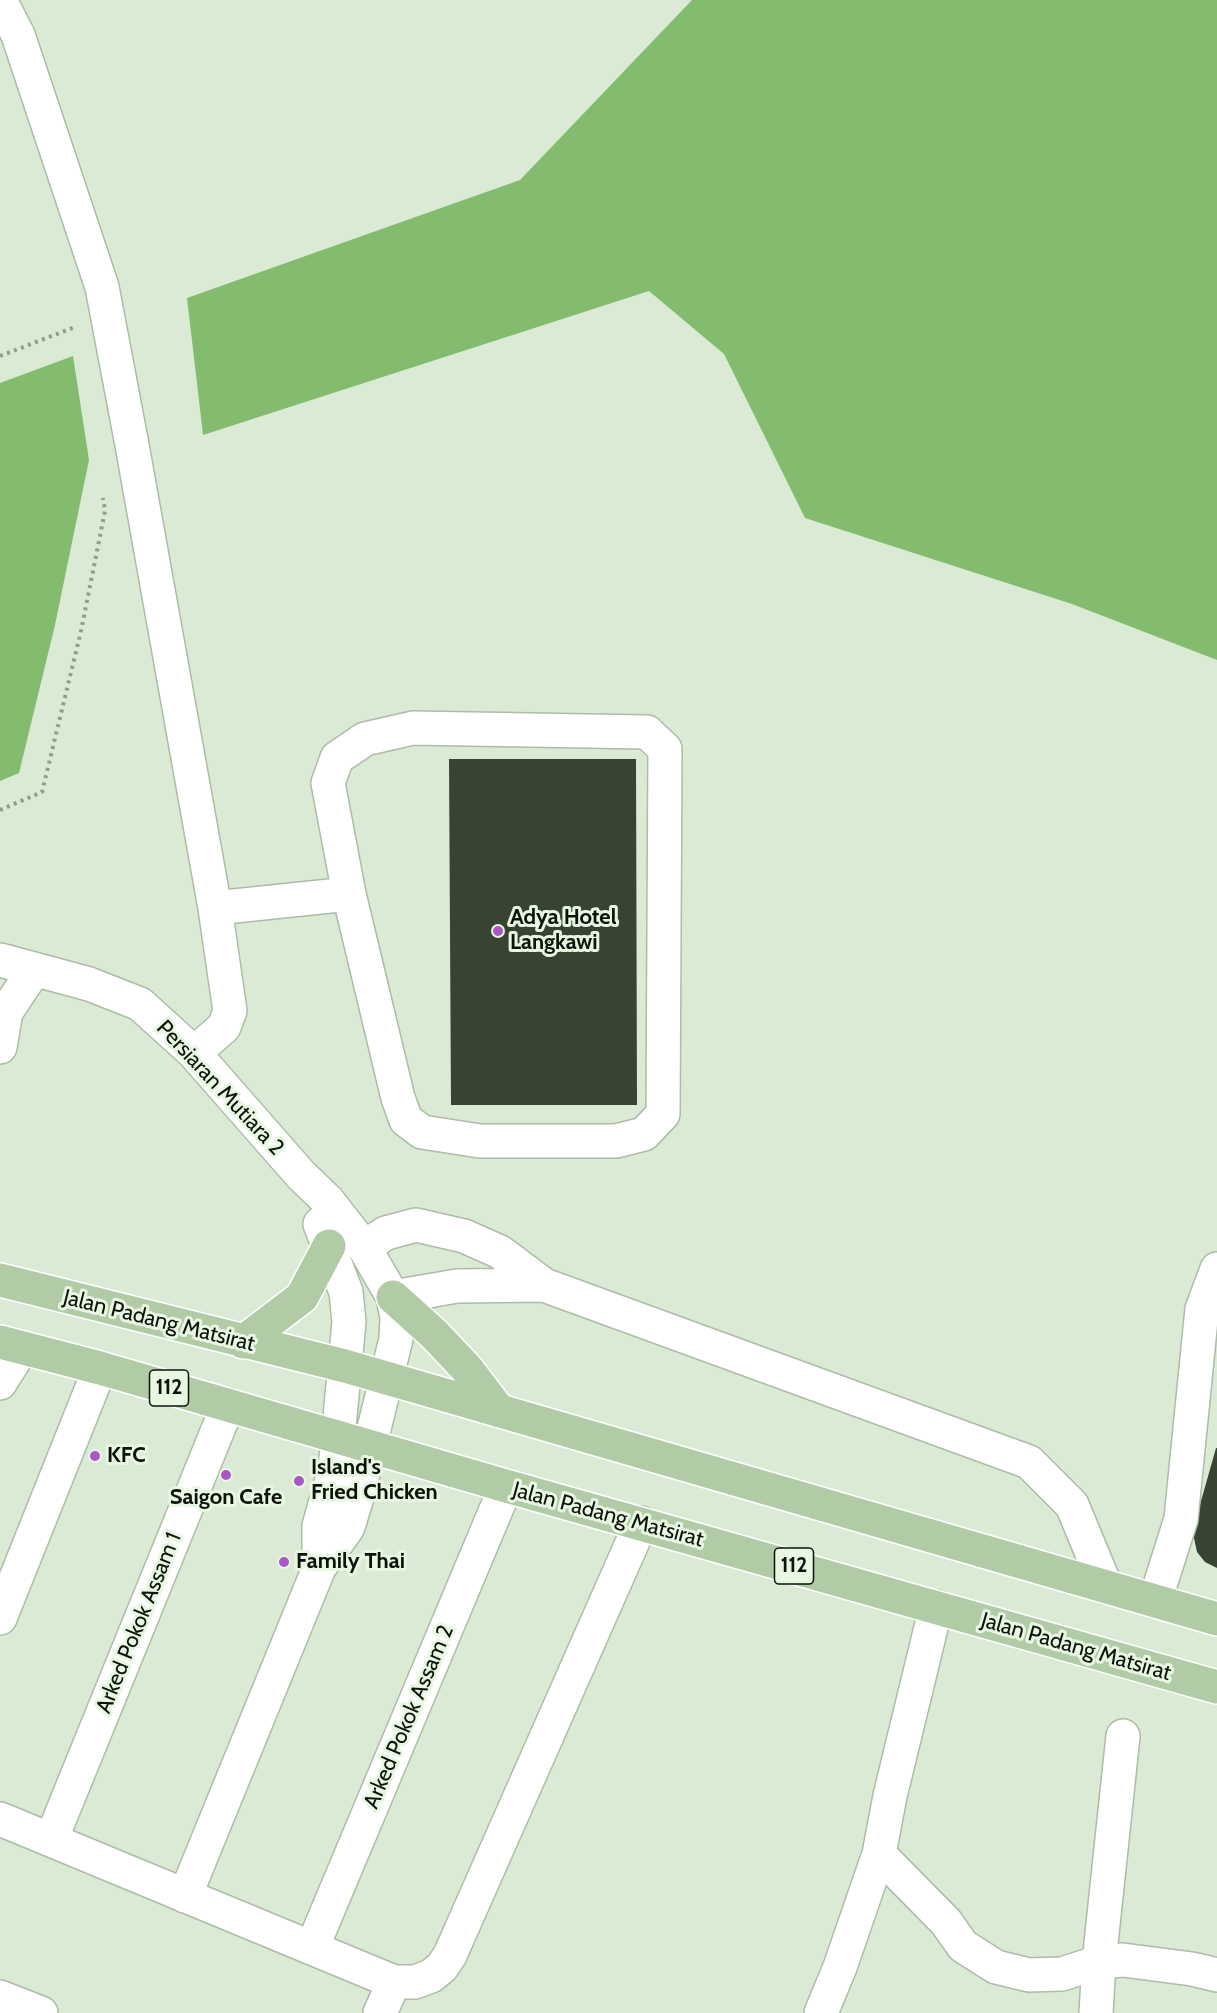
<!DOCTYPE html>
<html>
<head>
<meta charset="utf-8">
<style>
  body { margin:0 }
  canvas { display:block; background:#daead4 }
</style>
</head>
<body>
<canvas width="1217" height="2013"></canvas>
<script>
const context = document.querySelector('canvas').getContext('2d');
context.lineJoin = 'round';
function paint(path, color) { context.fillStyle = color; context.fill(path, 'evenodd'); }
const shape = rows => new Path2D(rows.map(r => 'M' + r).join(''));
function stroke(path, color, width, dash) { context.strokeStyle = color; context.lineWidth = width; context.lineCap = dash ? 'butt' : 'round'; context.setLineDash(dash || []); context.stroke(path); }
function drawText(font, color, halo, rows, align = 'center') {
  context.font = font + ' Cabin,sans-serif'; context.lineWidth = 6; context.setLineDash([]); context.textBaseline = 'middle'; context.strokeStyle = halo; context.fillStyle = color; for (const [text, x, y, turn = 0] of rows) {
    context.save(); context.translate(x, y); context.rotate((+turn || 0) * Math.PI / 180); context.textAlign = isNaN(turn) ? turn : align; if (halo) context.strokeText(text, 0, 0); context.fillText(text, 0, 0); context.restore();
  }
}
const water = shape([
  [692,0,1217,0,1217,660,1072,604,805,518,724,354,649,291,203,435,187,298,520,180],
  [73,356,89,460,55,625,19,773,0,781,0,383]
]);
const building = shape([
  [449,759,636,759,637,1105,451,1105],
  [1216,1448,1217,1448,1217,1568,1205,1562,1197,1552,1194,1538,1194,1526]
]);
const path = shape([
  [0,356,75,327],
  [0,810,42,792,81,631,105,511,103,498]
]);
const minor = shape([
  [0,0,18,35,102,287,132,445,215,908,230,1011,224,1027,194,1053],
  [413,728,647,732,665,749,663,1114,644,1134,616,1141,480,1141,422,1132,406,1120,398,1098,349,894,328,783,337,758,365,739,413,728],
  [215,908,349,894],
  [0,960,89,984,140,1004,194,1053,301,1175,328,1201,364,1247,393,1297,397,1318,396,1339,358,1494,348,1527,319,1568,185,1896],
  [0,1047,6,1012,34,970],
  [364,1247,386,1233,416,1225,464,1236,500,1252,544,1285,1029,1462,1072,1505,1106,1587],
  [393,1297,457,1286,544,1285],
  [0,1383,22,1348],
  [319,1568,319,1526,335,1469,349,1322,346,1292,320,1224],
  [1155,1601,1181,1519,1202,1309,1217,1269],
  [936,1607,890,1796,879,1854,946,1922,963,1946,996,1967,1029,1975,1062,1974,1099,1962,1123,1960,1192,1969,1217,1975],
  [0,1618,100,1368],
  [0,1819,394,1982,415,1982,431,1976,442,1967,450,1955,641,1523],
  [51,1840,228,1405],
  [312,1948,506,1486],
  [0,1997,41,2013],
  [380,2013,394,1982],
  [821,2013,840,1967,879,1854],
  [1096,2013,1099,1962,1123,1736]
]);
const major = shape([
  [0,1280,345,1366,1217,1619],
  [393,1297,434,1334,467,1369,499,1411],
  [0,1342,100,1368,506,1486,1217,1687],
  [243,1342,302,1297,329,1246]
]);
const markers = [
  [498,931,6,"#aa56c5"],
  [95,1456,6,"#aa56c5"],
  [226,1475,6,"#aa56c5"],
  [299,1481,6,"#aa56c5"],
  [284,1562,6,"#aa56c5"]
];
const shields = [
  [169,1388,39],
  [794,1566,39]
];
const shieldNames = [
  ["112",169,1388],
  ["112",794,1566]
];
const poiNames = [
  ["Adya Hotel",510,918],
  ["Langkawi",510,943],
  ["KFC",107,1456],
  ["Island's",311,1468],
  ["Fried Chicken",311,1493],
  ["Saigon Cafe",226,1498,"center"],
  ["Family Thai",296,1562]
];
const streetNames = [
  ["Persiaran Mutiara 2",220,1088,47],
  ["Jalan Padang Matsirat",159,1321,14],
  ["Jalan Padang Matsirat",608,1515,15],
  ["Arked Pokok Assam 1",139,1623,-68],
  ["Jalan Padang Matsirat",1076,1647,16],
  ["Arked Pokok Assam 2",409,1717,-67]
];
paint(water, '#84bc6f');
paint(building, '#374432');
stroke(minor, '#acbca6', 36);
stroke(major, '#fff', 36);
stroke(path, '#909c8b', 4, [3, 4.5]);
stroke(minor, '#fff', 33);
stroke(major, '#b1cba7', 33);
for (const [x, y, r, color] of markers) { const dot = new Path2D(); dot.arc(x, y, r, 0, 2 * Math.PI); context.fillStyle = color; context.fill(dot); stroke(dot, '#e7f7e1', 2); }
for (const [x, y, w] of shields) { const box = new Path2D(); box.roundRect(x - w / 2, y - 18, w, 36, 4.5); context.fillStyle = '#e7f7e1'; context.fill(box); stroke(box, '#0d130b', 1.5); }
drawText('bold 21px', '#0d130b', null, shieldNames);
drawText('bold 22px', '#0d130b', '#e7f7e1', poiNames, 'left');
drawText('22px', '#0d130b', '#e7f7e1', streetNames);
</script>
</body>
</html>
